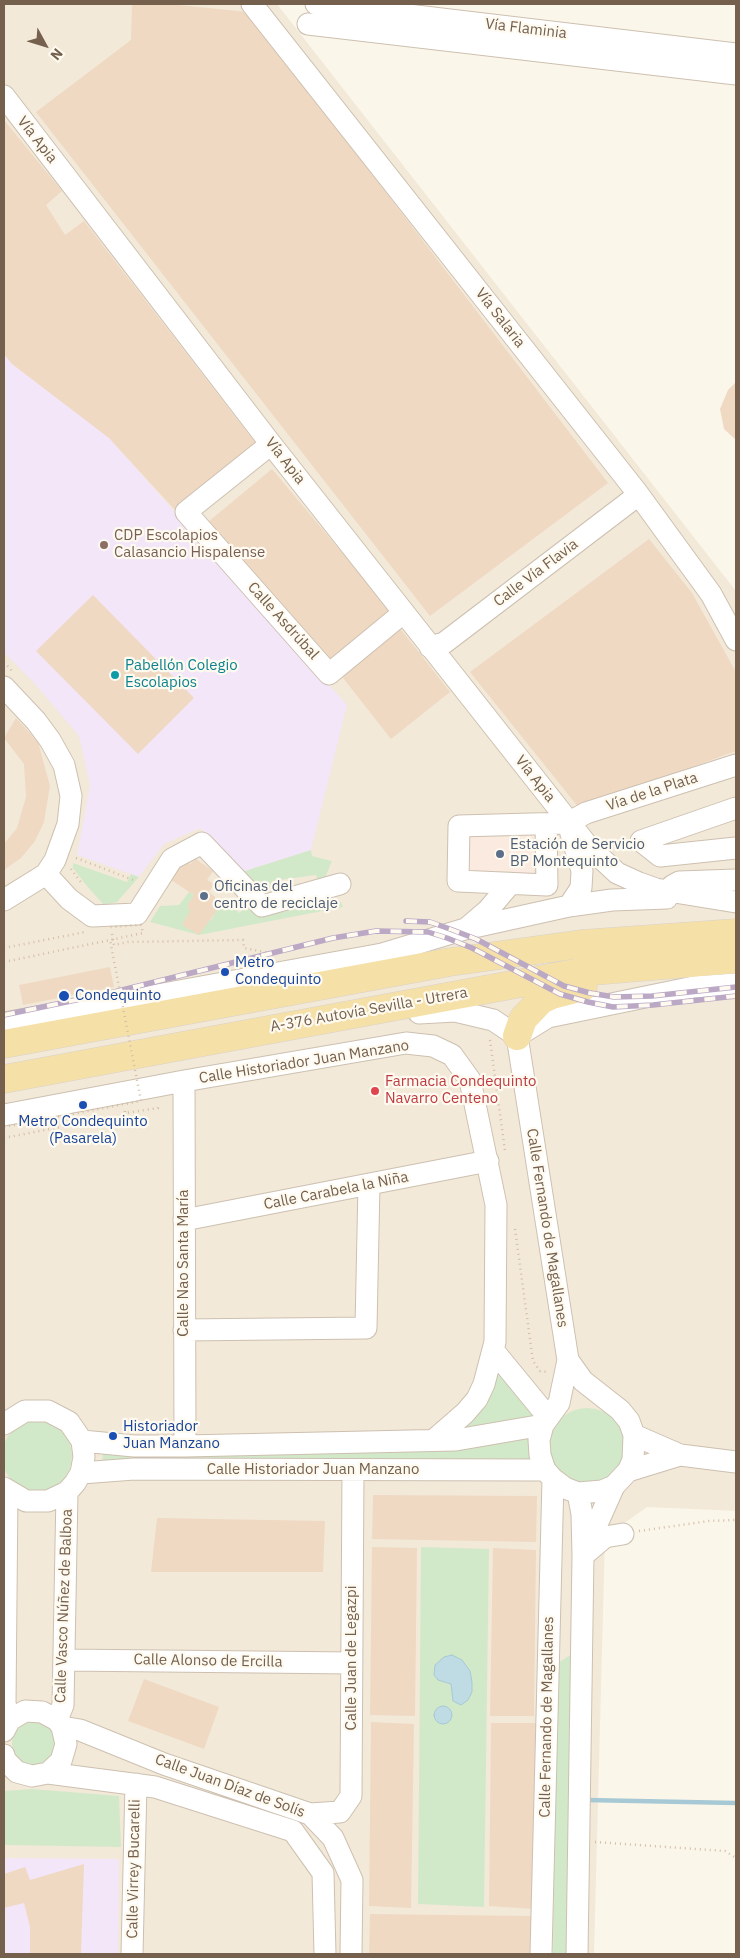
<!DOCTYPE html>
<html>
<head>
<meta charset="utf-8">
<style>
  body { margin:0 }
  #map { position:relative; width:740px; height:1958px; overflow:hidden; background:#fbf6ea; font-family:"IBM Plex Sans",sans-serif }
  canvas { display:block }
  .frame { position:absolute; inset:0; border:5px solid #75604e; pointer-events:none }
  .north { position:absolute; left:20px; top:20px; width:50px; height:50px; -webkit-text-stroke:4px #fefaf0; paint-order:stroke; rotate:129deg; font-size:14px; font-weight:700; line-height:20px; text-align:center; color:#75604e }
  .north::after { content:''; display:block; margin:auto; width:18px; height:22px; background:#75604e; clip-path:polygon(50% 0,100% 100%,50% 72%,0 100%) }
</style>
</head>
<body>
<div id="map">
<canvas width="740" height="1958"></canvas>
<div class="frame"></div>
<div class="north">N</div>
</div>
<script>
const context = document.querySelector('canvas').getContext('2d');
context.lineJoin = 'round';
function paint(path, color) { context.fillStyle = color; context.fill(path, 'evenodd'); }
const shape = rows => new Path2D(rows.map(r => 'M' + r).join(''));
function stroke(path, color, width, dash) { context.strokeStyle = color; context.lineWidth = width; context.lineCap = dash ? 'butt' : 'round'; context.setLineDash(dash || []); context.stroke(path); }
function drawText(font, color, halo, rows, align = 'center') {
  context.font = font + ' "IBM Plex Sans",sans-serif'; context.lineWidth = 4.5; context.setLineDash([]); context.textBaseline = 'middle'; context.strokeStyle = halo; context.fillStyle = color; for (const [text, x, y, turn = 0] of rows) {
    context.save(); context.translate(x, y); context.rotate((+turn || 0) * Math.PI / 180); context.textAlign = isNaN(turn) ? turn : align; if (halo) context.strokeText(text, 0, 0); context.fillText(text, 0, 0); context.restore();
  }
}
const residential = shape([
  [4,4,277,4,736,591,736,1511,647,1507,605,1537,594,1954,4,1954]
]);
const commercial = shape([
  [508,831,534,831,533,883,511,883,511,871,466,871,467,837,508,837]
]);
const education = shape([
  [4,355,109,438,347,705,311,850,242,872,200,828,164,844,139,877,77,855,90,785,79,736,35,684,4,652],
  [4,1858,119,1859,118,1954,4,1954]
]);
const green = shape([
  [311,850,312,856,332,861,322,885,319,885,316,875,272,881,267,896,242,872],
  [73,863,127,882,131,874,139,877,117,902,104,905,86,885,73,868],
  [189,892,194,895,188,907,211,920,220,904,225,900,230,901,239,913,246,907,250,907,263,915,341,902,343,907,199,935,150,922,160,906,179,905],
  [497,1362,540,1417,450,1436],
  '549 1446a38 38 0 1 1 76 0a38 38 0 1 1-76 0Z',
  '2 1456a35 35 0 1 1 70 0a35 35 0 1 1-70 0Z',
  [533,1433,534,1464,102,1464,103,1452],
  [421,1547,489,1549,484,1907,418,1904],
  [577,1651,572,1954,553,1954,556,1664],
  '12 1744a22 22 0 1 1 44 0a22 22 0 1 1-44 0Z',
  [32,1789,119,1796,121,1847,4,1845,4,1791]
]);
const water = shape([
  [452,1655,462,1660,470,1671,472,1682,472,1692,468,1700,461,1705,453,1701,451,1684,438,1680,434,1675,435,1665,444,1657,452,1655],
  '434 1715a9 9 0 1 1 18 0a9 9 0 1 1-18 0Z'
]);
const stream = shape([
  [586,1800,736,1803]
]);
const building = shape([
  [132,4,168,4,248,12,608,483,430,616,36,112,131,40],
  [4,120,62,191,46,205,65,235,84,221,257,445,176,511,109,438,12,364,4,354],
  [736,382,736,440,724,429,720,409,728,390],
  [272,469,395,616,331,669,208,522],
  [649,539,692,593,736,672,736,751,579,808,470,672],
  [93,595,194,698,138,754,36,651],
  [399,627,450,692,391,739,340,674],
  [16,718,38,742,50,786,44,822,35,841,21,858,4,870,4,844,17,828,26,797,24,764,4,738],
  [182,858,190,864,196,859,213,871,207,880,214,884,209,892,215,897,216,902,213,906,218,909,199,935,182,925,190,911,188,907,188,904,194,895,168,878],
  [110,967,114,987,23,1005,19,985],
  [373,1495,537,1496,536,1542,372,1539],
  [157,1518,325,1521,323,1572,151,1572],
  [372,1547,417,1548,415,1716,370,1715],
  [493,1548,536,1550,534,1716,490,1716],
  [144,1679,219,1707,204,1749,128,1721],
  [371,1722,414,1724,411,1908,369,1906],
  [491,1723,536,1723,534,1909,489,1906],
  [84,1864,81,1954,30,1954,30,1927,24,1903,4,1908,4,1874,25,1867,30,1880],
  [370,1914,532,1916,532,1954,369,1954]
]);
const path = shape([
  [4,662,12,671],
  [76,858,136,881],
  [71,869,83,885],
  [112,934,114,945,128,942,243,940,244,948,275,954],
  [4,948,85,932],
  [4,962,110,940],
  [490,1040,505,1151],
  [125,1111,125,1113,158,1108,159,1104],
  [4,1138,96,1120,95,1116],
  [515,1229,533,1361,540,1371,548,1372],
  [639,1531,709,1521,736,1520],
  [595,1842,725,1851,736,1858]
]);
const minor = shape([
  [252,4,636,491,711,594,736,640],
  [316,4,736,54],
  [308,24,736,74],
  [4,96,271,444,588,846,617,873,639,883,656,889,736,902],
  [271,444,186,512,329,674,403,613],
  [430,647,444,643,633,499,636,491],
  [4,687,36,721,50,740,64,765,71,796,68,824,55,860,46,874,4,900],
  [736,808,641,841,660,856,736,848],
  [546,824,547,885,458,881,459,826,568,823,586,813,736,765],
  [46,874,69,899,92,916,137,914,172,859,202,843,262,906,340,884],
  [672,886,679,882,736,880],
  [569,906,581,888,582,871,570,830],
  [467,928,488,910,510,884],
  [419,1013,455,1011,493,1020,517,1036],
  [4,1023,382,954,465,929,569,906,612,900,667,898],
  [517,1036,568,1360,559,1403,543,1425,539,1440,540,1455,545,1470,553,1479,565,1488,578,1493,602,1491,614,1486,628,1471,633,1460,634,1435,629,1421,620,1410,583,1381,568,1360],
  [517,1036,548,1017,694,987,736,984],
  [184,1081,185,1446],
  [4,1115,184,1081,406,1043,433,1046,452,1055,470,1080,496,1205,495,1342,484,1384,477,1399,465,1413,434,1440],
  [184,1220,488,1161],
  [184,1330,366,1328,369,1184],
  [493,1350,548,1417],
  [4,1424,25,1411,48,1411,69,1422,82,1441,84,1457,81,1473,75,1483,67,1492,48,1501,26,1501,4,1488],
  [634,1435,680,1455,736,1462],
  [82,1441,134,1446,185,1446,456,1440,543,1425],
  [628,1471,680,1455],
  [81,1473,134,1469,545,1470],
  [7,1492,5,1704,10,1720],
  [585,1551,614,1486],
  [585,1554,605,1537,623,1534],
  [65,1660,352,1663],
  [57,1720,63,1705,67,1492],
  [62,1727,80,1730,164,1764,310,1814,333,1838,352,1880,351,1954],
  [4,1755,5,1760,17,1772,32,1776,48,1773,61,1761,66,1744,62,1727,57,1720,42,1712,25,1711,10,1720,4,1731],
  [48,1773,155,1787,293,1831,323,1873,325,1954],
  [310,1814,340,1812,351,1796,353,1470],
  [132,1954,136,1784],
  [541,1954,553,1479],
  [577,1954,583,1555,582,1514,578,1493]
]);
const major = shape([
  [517,1036,523,1019,541,1000,552,995,583,987],
  [4,1044,450,962,581,944,736,933],
  [4,1079,581,972,736,959]
]);
const rail = shape([
  [406,921,430,922,450,929,476,939,564,986,590,993,614,997,652,996,736,987],
  [4,1015,114,992,333,938,376,931,428,932,447,938,472,948,560,994,588,1002,613,1007,653,1005,736,996]
]);
const pathBridge = shape([
  [4,1127,141,1101,110,940,143,933,141,925,110,927]
]);
const markers = [
  [104,545,5,"#8d6e63"],
  [115,675,5,"#0f9aa8"],
  [500,854,5,"#5c6f8a"],
  [204,896,5,"#5c6f8a"],
  [225,972,5,"#1a4fb4"],
  [64,996,6,"#1a4fb4"],
  [375,1091,5,"#e0444e"],
  [83,1105,5,"#1a4fb4"],
  [113,1436,5,"#1a4fb4"]
];
const streetNames = [
  ["Vía Flaminia",526,29,7],
  ["Vía Apia",37,140,52],
  ["Vía Salaria",500,318,52],
  ["Vía Apia",285,461,52],
  ["Calle Vía Flavia",536,573,-37],
  ["Calle Asdrúbal",283,621,48],
  ["Vía Apia",535,779,52],
  ["Vía de la Plata",652,792,-18],
  ["A-376 Autovía Sevilla - Utrera",369,1010,-10],
  ["Calle Historiador Juan Manzano",304,1062,-9],
  ["Calle Carabela la Niña",336,1191,-11],
  ["Calle Fernando de Magallanes",547,1228,81],
  ["Calle Nao Santa María",184,1263,-90],
  ["Calle Historiador Juan Manzano",313,1470],
  ["Calle Vasco Núñez de Balboa",64,1606,-88],
  ["Calle Juan de Legazpi",352,1658,-90],
  ["Calle Alonso de Ercilla",208,1661,1],
  ["Calle Fernando de Magallanes",547,1717,-89],
  ["Calle Juan Díaz de Solís",230,1786,20],
  ["Calle Virrey Bucarelli",134,1869,-89]
];
const educationNames = [
  ["CDP Escolapios",114,536],
  ["Calasancio Hispalense",114,553]
];
const cultureNames = [
  ["Pabellón Colegio",125,666],
  ["Escolapios",125,683]
];
const serviceNames = [
  ["Estación de Servicio",510,845],
  ["BP Montequinto",510,862],
  ["Oficinas del",214,887],
  ["centro de reciclaje",214,904]
];
const transitNames = [
  ["Metro",235,963],
  ["Condequinto",235,980],
  ["Condequinto",75,996],
  ["Metro Condequinto",83,1122,"center"],
  ["(Pasarela)",83,1139,"center"],
  ["Historiador",123,1427],
  ["Juan Manzano",123,1444]
];
const healthNames = [
  ["Farmacia Condequinto",385,1082],
  ["Navarro Centeno",385,1099]
];
paint(residential, '#f3e9d9');
paint(commercial, '#fbeadf');
paint(education, '#f3e6f8');
paint(green, '#d2e9c9');
paint(water, '#bfdbe4');
stroke(water, '#a6c9d5', 1);
stroke(stream, '#a6c9d5', 4.5);
paint(building, '#efd9c3');
stroke(minor, '#cdc0b0', 23);
stroke(major, '#d8d2cd', 29);
stroke(path, '#d4bda6', 2.5, [1, 4]);
stroke(minor, '#fff', 21);
stroke(major, '#f5e1a7', 28);
stroke(rail, '#bba8c5', 5.5);
stroke(rail, '#fefaf0', 4, [11]);
stroke(pathBridge, '#d4bda6', 2.5, [1, 4]);
for (const [x, y, r, color] of markers) { const dot = new Path2D(); dot.arc(x, y, r, 0, 2 * Math.PI); context.fillStyle = color; context.fill(dot); stroke(dot, '#fefaf0', 2); }
drawText('15px', '#75604e', '#fefaf0', streetNames);
drawText('15px', '#785e54', '#fefaf0', educationNames, 'left');
drawText('15px', '#0d838f', '#fefaf0', cultureNames, 'left');
drawText('15px', '#4e5e75', '#fefaf0', serviceNames, 'left');
drawText('15px', '#164399', '#fefaf0', transitNames, 'left');
drawText('15px', '#be3a42', '#fefaf0', healthNames, 'left');
</script>
</body>
</html>
